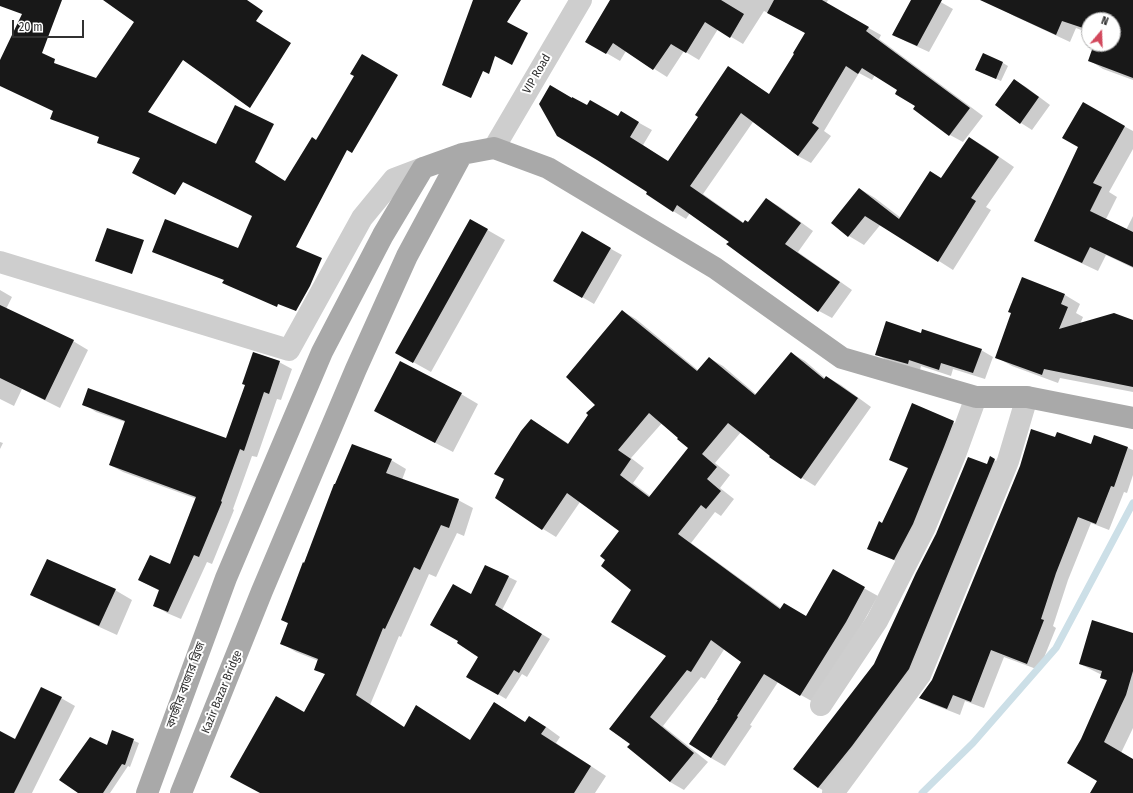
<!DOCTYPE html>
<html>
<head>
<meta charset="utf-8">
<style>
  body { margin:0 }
  #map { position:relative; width:1133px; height:793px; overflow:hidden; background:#fff; font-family:"Fira Sans Condensed",sans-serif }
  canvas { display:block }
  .north { position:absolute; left:1081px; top:12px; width:40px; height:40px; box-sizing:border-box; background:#fff; border:1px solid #adadad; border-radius:50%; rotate:19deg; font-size:11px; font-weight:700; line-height:16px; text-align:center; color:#313131 }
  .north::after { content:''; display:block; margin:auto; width:14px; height:18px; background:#d2485c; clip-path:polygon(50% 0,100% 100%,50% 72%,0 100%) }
  .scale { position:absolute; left:12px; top:20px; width:72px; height:18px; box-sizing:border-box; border:2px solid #313131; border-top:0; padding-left:5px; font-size:12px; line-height:14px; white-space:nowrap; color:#313131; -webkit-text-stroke:3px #fff; paint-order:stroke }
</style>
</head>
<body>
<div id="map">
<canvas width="1133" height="793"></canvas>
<div class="north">N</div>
<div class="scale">20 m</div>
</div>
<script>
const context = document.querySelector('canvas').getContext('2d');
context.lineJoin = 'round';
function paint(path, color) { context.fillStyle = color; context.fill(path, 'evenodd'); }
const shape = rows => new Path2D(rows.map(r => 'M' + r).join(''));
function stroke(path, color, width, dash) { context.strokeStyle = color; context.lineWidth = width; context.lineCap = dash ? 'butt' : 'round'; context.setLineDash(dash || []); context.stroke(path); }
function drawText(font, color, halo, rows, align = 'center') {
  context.font = font + ' "Fira Sans Condensed","Noto Sans Bengali",sans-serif'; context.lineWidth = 4; context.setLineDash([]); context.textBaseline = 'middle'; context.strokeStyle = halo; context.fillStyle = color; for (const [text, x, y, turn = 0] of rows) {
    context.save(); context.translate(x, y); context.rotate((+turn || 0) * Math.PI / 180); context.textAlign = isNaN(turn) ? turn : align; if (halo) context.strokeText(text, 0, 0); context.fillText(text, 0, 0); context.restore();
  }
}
const shadow = shape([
  [611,0,828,0,826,4,881,35,879,39,983,116,963,142,950,135,899,89,875,75,872,80,859,73,824,131,831,136,811,163,798,156,753,122,703,194,744,223,749,223,767,199,780,207,813,231,798,252,852,290,832,318,819,311,730,241,690,213,686,219,673,211,648,192,587,107,618,117,634,120,652,130,643,145,668,162,741,75,770,95,806,33,764,11,743,44,718,29,699,60,684,51,667,77,626,51,620,61,586,41],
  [912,0,937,0,953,9,929,52,905,41,893,34],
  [1003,0,1133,0,1133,80,1103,69,1089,60,1095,44,1113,44,1113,20,1089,20,1089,33,1076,28,1070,42,1014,16,1000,8],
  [1003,63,1008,66,1001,81,976,70],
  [1014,80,1026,87,1050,105,1032,130,1021,123,996,105],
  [1083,104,1133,131,1133,149,1109,192,1117,197,1106,219,1126,230,1133,216,1133,268,1106,255,1098,271,1051,249,1035,240,1079,147],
  [970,138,985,147,1014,167,986,207,991,210,953,270,881,224,864,245,849,236,832,223,860,189,875,198,901,218,941,179],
  [470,220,505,240,431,372,397,353],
  [582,233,622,255,594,304,555,281],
  [0,290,12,297,6,309,73,341,88,350,60,408,22,389,14,406,0,399],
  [1065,295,1080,304,1076,313,1083,317,1080,324,1133,321,1133,392,1060,378,1058,383,1012,366,996,357],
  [622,311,636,319,699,371,709,358,723,366,757,395,791,353,805,361,826,379,827,377,841,385,871,407,815,486,802,478,771,456,741,432,715,463,730,475,720,488,734,499,721,516,715,512,691,543,782,609,806,617,833,571,878,596,859,630,815,703,778,682,750,725,752,726,725,766,711,758,719,700,742,661,725,648,705,679,701,677,663,726,708,762,684,790,670,782,629,747,667,656,632,590,621,531,580,502,556,537,543,529,532,420,569,444,596,405],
  [662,423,679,438,690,448,650,496,633,483,644,468,631,458],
  [981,350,993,357,985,379,953,369,951,376,921,366,920,370,888,361,876,354],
  [279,362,292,369,281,400,277,399,257,457,252,456,233,509,234,510,212,564,207,562,181,619,167,613,154,605,160,591,139,580,170,566,197,499,123,472,110,465,125,422,96,412,84,404,227,439],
  [461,394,478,404,453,452,393,421],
  [953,422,961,427,902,564,869,548,883,524,909,469,890,460],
  [1094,436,1128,448,1133,450,1133,475,1127,493,1124,492,1109,530,1091,523,1068,580,1053,626,1056,628,1039,670,1004,657,984,708,965,701,960,715,932,704,920,697,932,680,1056,438,1091,445],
  [0,442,3,443,0,449],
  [990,458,1010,468,924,677,828,793,819,788,794,768,875,665,988,465],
  [391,460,406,469,402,480,458,500,473,508,464,536,457,533,436,577,429,574,401,637,399,636,370,705,405,728,470,741,495,703,526,723,545,726,560,737,556,743,606,776,595,793,261,793,326,675,315,669,319,661,296,652,281,643,289,624,282,620,305,564],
  [486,566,517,581,502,610,550,639,527,677,522,674,506,699,468,676,480,656,472,595],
  [115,590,132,600,117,635,49,604,32,594],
  [1133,634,1133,728,1121,753,1133,760,1133,793,1091,793,1099,781,1082,739,1108,681,1101,678,1102,675,1080,664],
  [61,698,75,706,32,793,0,793,0,745,16,740],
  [113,732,139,743,130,767,128,766,110,793,79,793,107,747]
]);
const stream = shape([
  [922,793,973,743,1056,648,1133,503]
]);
const building = shape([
  [0,0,62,0,42,53,55,59,54,63,96,78,134,22,103,0,247,0,263,11,256,21,291,43,250,108,183,60,148,112,216,144,235,105,274,124,255,162,285,181,312,137,316,140,354,76,350,74,362,54,398,75,352,153,347,150,296,247,322,258,310,286,296,311,278,304,277,307,222,283,224,280,152,252,165,219,238,248,252,216,183,182,175,195,132,173,140,158,97,143,99,137,50,119,53,111,0,86,0,60,22,14,0,6],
  [473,0,521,0,507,22,528,33,512,65,495,56,489,74,483,71,471,98,442,85],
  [610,0,721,0,744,14,730,38,705,22,686,53,671,44,653,70,613,43,606,54,585,42],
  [774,0,822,0,869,27,866,31,970,108,949,136,913,109,915,106,895,94,897,90,862,68,858,74,846,66,812,123,819,128,798,156,741,113,690,186,743,223,745,220,748,222,766,198,801,223,785,244,840,282,818,312,726,244,729,242,677,205,673,212,646,194,647,192,597,160,557,136,539,104,550,85,572,98,572,97,587,105,590,100,618,116,621,111,639,122,630,137,668,161,698,117,695,115,728,66,769,94,794,54,793,53,805,33,767,13],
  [911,0,942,0,917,46,892,35],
  [980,0,1133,0,1133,78,1088,61,1094,44,1113,44,1113,20,1089,20,1089,30,1062,21,1056,35],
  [983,53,1003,62,996,79,975,70],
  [1014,79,1039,97,1020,124,995,105],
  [1083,102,1125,126,1093,183,1102,187,1090,211,1133,232,1133,267,1090,247,1082,263,1034,241,1078,147,1062,138],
  [969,137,999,157,971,198,976,201,938,262,865,216,848,237,831,223,859,188,899,219,930,171,941,178],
  [470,219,488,229,413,363,395,353],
  [107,228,144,240,132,274,95,261],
  [582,231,611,248,582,298,553,281],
  [1022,277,1065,294,1061,304,1068,307,1059,329,1114,313,1133,320,1133,387,1044,369,1042,375,995,358,1011,313,1008,312],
  [0,305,74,340,45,400,0,378],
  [622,310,697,371,709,357,755,395,791,352,824,379,826,376,858,398,801,479,769,457,770,456,728,423,702,454,717,467,707,479,721,491,706,509,701,505,678,534,780,609,784,603,806,616,833,569,865,587,846,622,800,696,764,674,737,716,738,717,711,758,689,744,718,700,717,700,741,662,711,640,691,672,687,670,650,717,694,753,670,782,627,747,630,744,609,729,666,656,611,622,631,590,601,566,605,560,600,556,619,531,567,493,542,530,495,498,504,479,494,474,521,431,531,419,568,444,588,415,586,413,595,405,566,377],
  [649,413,678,438,677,439,688,448,649,497,620,475,631,459,618,450],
  [886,321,921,333,922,329,982,349,973,373,941,363,939,370,909,360,908,364,875,355],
  [253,352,280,361,269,394,264,392,244,451,240,449,221,501,222,502,199,557,194,555,168,612,153,606,159,590,138,580,150,555,170,564,196,497,109,465,125,421,82,405,88,388,226,438,245,385,242,384],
  [400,361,462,393,435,443,374,411],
  [912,403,954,421,944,447,913,524,894,560,867,549,879,521,882,523,908,468,889,460],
  [1031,429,1055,437,1057,432,1091,444,1094,435,1128,447,1114,487,1111,486,1096,524,1078,517,1056,573,1041,619,1044,620,1027,664,991,650,971,702,953,695,947,709,919,698,932,680,1020,466],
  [352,444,392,459,386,473,459,499,449,528,441,525,420,570,414,567,385,629,383,628,356,695,404,727,416,705,470,740,494,702,525,722,529,716,546,727,541,734,591,766,574,793,260,793,230,777,276,696,304,712,325,674,314,670,318,659,280,644,288,623,281,620,303,562,304,563,334,484,335,484],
  [990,456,995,459,909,669,852,746,818,788,793,769,874,664,916,573,936,534,968,457,987,464],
  [47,559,116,589,99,626,30,595],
  [485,565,509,576,495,605,542,634,519,673,514,670,498,695,466,677,478,657,457,643,458,641,430,625,453,584,471,594],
  [1092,620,1133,633,1133,671,1126,695,1104,742,1133,759,1133,793,1090,793,1097,781,1067,763,1081,739,1107,680,1100,678,1102,671,1079,664],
  [41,687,62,697,14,793,0,793,0,731,15,739],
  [112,730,134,739,125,765,122,764,103,793,78,793,59,780,90,737,107,745]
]);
const minor = shape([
  [0,262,289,350,362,218,394,179,423,168],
  [821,705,877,621,924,529,956,452,976,397],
  [833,793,920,675,1008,461,1027,397]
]);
const tertiary = shape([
  [494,148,581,0]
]);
const primary = shape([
  [147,793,226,578,322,352,383,235,423,168,462,154,494,148,548,168,715,268,842,358,976,397,1027,397,1133,418],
  [181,793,262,591,356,369,407,256,462,154]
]);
const streetNames = [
  ["VIP Road",537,74,-60],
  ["কাজীর বাজার ব্রিজ",186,685,-70],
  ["Kazir Bazar Bridge",222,692,-68]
];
paint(shadow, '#0003');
stroke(stream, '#ccdfe7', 7);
paint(building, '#181818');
stroke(minor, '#cecece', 22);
stroke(tertiary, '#cecece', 22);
stroke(primary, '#a9a9a9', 22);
drawText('12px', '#313131', '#fff', streetNames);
</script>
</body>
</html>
